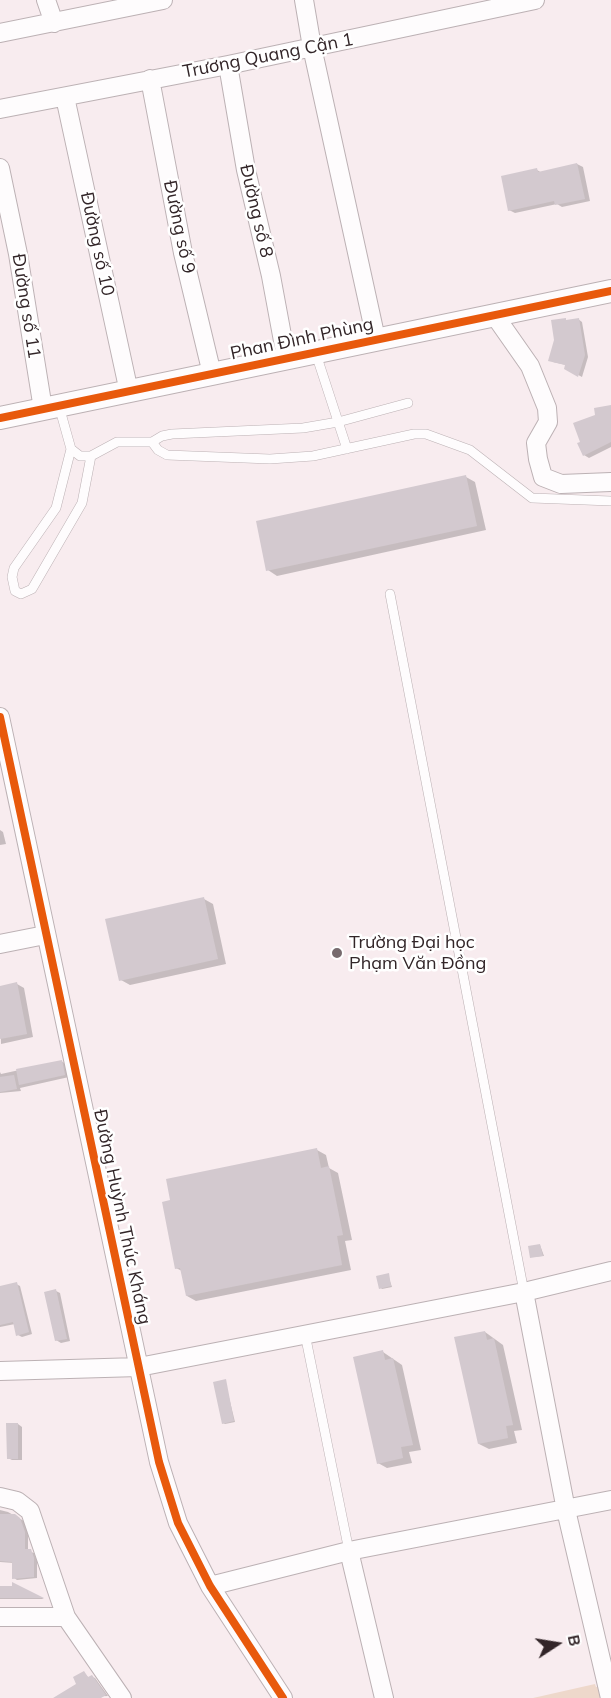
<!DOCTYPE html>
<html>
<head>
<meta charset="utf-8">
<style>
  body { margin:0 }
  #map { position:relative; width:611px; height:1698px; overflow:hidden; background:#f8ecef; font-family:Mulish,sans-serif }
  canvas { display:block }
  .north { position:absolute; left:527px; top:1614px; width:60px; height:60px; -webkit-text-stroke:4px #fff; paint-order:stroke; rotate:78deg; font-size:16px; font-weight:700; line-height:24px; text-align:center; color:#322528 }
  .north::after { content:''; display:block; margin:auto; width:21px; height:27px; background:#322528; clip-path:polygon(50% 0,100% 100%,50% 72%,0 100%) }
</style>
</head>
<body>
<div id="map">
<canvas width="611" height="1698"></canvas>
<div class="north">B</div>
</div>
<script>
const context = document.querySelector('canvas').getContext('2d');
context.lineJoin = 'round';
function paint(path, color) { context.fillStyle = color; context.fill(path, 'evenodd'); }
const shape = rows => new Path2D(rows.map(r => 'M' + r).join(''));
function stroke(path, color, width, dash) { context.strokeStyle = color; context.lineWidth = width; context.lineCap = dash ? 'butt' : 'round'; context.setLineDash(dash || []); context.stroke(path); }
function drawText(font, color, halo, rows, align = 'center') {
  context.font = font + ' Mulish,sans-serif'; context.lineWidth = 5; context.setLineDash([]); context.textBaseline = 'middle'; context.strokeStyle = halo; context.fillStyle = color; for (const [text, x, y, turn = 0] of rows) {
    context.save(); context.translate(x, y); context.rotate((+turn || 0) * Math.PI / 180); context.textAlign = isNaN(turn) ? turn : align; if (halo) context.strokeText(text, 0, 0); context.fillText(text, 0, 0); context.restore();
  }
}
const green = shape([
  [611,1683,611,1698,533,1698,595,1684,596,1687]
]);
const shadow = shape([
  [577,164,583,167,590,201,562,207,557,204,515,213,509,210,537,170,542,173],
  [578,319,582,322,588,357,582,377,565,368,566,365,553,362],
  [611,407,611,447,589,458,584,455,582,442,597,416],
  [466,477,475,482,486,530,277,576,268,570],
  [0,830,3,832,6,844,0,845],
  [204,899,213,904,226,964,130,985,121,980],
  [17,984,24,988,33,1037,1,1044,0,987],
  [61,1061,66,1064,69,1077,20,1088,21,1091,0,1093,0,1072,1,1074],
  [317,1150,326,1155,329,1168,338,1173,352,1240,345,1241,351,1270,196,1301,187,1296,182,1271,176,1268,172,1201],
  [540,1245,544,1256,532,1257],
  [388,1275,392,1287,382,1289,381,1288],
  [16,1284,20,1286,32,1334,22,1337,18,1335,15,1324,0,1327,0,1313],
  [56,1291,60,1293,70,1341,61,1343,56,1340],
  [485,1332,503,1345,522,1430,514,1431,517,1443,489,1449,479,1444],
  [383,1352,402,1365,421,1450,409,1452,412,1463,387,1468,378,1463],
  [225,1381,235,1422,225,1424,223,1423],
  [18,1424,22,1427,22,1460,12,1460,8,1458],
  [0,1510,8,1512,24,1521,28,1535,28,1551,34,1553,37,1561,37,1578,17,1580,14,1578,14,1563,0,1562],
  [14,1584,44,1599,0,1599,0,1587,14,1587],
  [84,1673,89,1678,92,1677,95,1678,108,1696,59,1698,78,1685]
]);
const building = shape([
  [577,163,585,199,555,205,554,201,508,211,501,176,537,168,538,172],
  [566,318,566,320,579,318,585,355,578,377,564,369,565,365,548,361,554,340,551,320],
  [611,405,611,442,583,456,577,443,580,442,573,423,595,415,594,408],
  [466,475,477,526,266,571,256,521],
  [204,897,218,959,119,981,105,919],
  [17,982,27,1034,0,1039,0,986],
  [62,1060,65,1075,19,1085,16,1069],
  [14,1075,17,1089,0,1092,0,1077],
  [317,1148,321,1168,329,1166,343,1235,337,1236,342,1265,186,1296,180,1268,175,1269,162,1202,170,1200,166,1179],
  [540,1244,543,1256,530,1258,528,1246],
  [389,1273,391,1286,379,1289,376,1276],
  [17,1282,29,1332,16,1336,13,1322,0,1325,0,1286],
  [56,1289,67,1339,55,1341,44,1292],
  [485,1331,487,1340,494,1338,513,1425,506,1426,508,1438,478,1444,454,1337],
  [383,1350,385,1360,393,1358,413,1445,401,1447,403,1458,377,1464,353,1357],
  [226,1379,234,1421,222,1424,213,1382],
  [6,1423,18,1423,18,1459,7,1459],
  [0,1514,15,1514,20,1518,25,1532,25,1549,31,1549,34,1558,34,1577,12,1579,12,1562,0,1561],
  [12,1582,44,1598,0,1598,0,1586,12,1586],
  [84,1671,88,1677,92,1675,106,1695,101,1698,53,1698,76,1684,73,1677]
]);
const service = shape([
  [316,354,347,449],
  [59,406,71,449,80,456,91,456,117,442,152,442,162,436,172,434,303,428,338,422,408,403],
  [152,442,158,450,167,455,270,459,313,456,414,434,426,434,470,450,532,498,611,501],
  [71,449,56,508,14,568,12,577,15,591,21,594,32,589,82,503,91,456],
  [390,594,524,1292],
  [305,1334,349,1551]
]);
const minor = shape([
  [46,0,54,23],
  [304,0,312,47,376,339],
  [0,33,163,0],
  [228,65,246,170,271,276,286,357],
  [150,79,183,253,212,374],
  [65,97,129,392],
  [0,109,228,65,535,0],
  [0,168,18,254,43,409],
  [495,316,530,366,547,408,548,422,536,443,538,459,543,477,561,484,611,482],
  [0,717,159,1462,178,1523,210,1586,283,1698],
  [0,944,45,935],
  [524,1292,566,1510,610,1698],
  [0,1371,139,1367,524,1292,611,1271],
  [0,1497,17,1501,30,1511,66,1617,122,1698],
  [349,1551,384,1698],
  [210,1586,349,1551,611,1500],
  [0,1617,66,1617]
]);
const tertiary = shape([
  [0,418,611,291]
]);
const cycleway = shape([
  [0,418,611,291],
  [0,717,159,1462,178,1523,210,1586,283,1698]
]);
const markers = [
  [337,953,6,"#776b6e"]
];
const streetNames = [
  ["Trương Quang Cận 1",268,56,-11],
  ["Đường số 8",256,211,77],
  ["Đường số 9",179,227,78],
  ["Đường số 10",97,244,78],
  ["Đường số 11",26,306,81],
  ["Phan Đình Phùng",302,339,-12],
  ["Đường Huỳnh Thúc Kháng",122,1217,78]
];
const poiNames = [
  ["Trường Đại học",349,943],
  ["Phạm Văn Đồng",349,964]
];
paint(green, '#eed8cb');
paint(shadow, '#0003');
paint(building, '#d3c9cf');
stroke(service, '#bcb1b4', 10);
stroke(minor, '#bcb1b4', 20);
stroke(tertiary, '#bcb1b4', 24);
stroke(service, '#fefcfd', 9);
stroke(minor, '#fefcfd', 18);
stroke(tertiary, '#fefcfd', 22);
stroke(cycleway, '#e8590c', 8);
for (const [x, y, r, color] of markers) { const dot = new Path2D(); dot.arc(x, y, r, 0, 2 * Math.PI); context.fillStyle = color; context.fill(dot); stroke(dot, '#fff', 2); }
drawText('18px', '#322528', '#fff', streetNames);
drawText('18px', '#322528', '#fff', poiNames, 'left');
</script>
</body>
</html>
